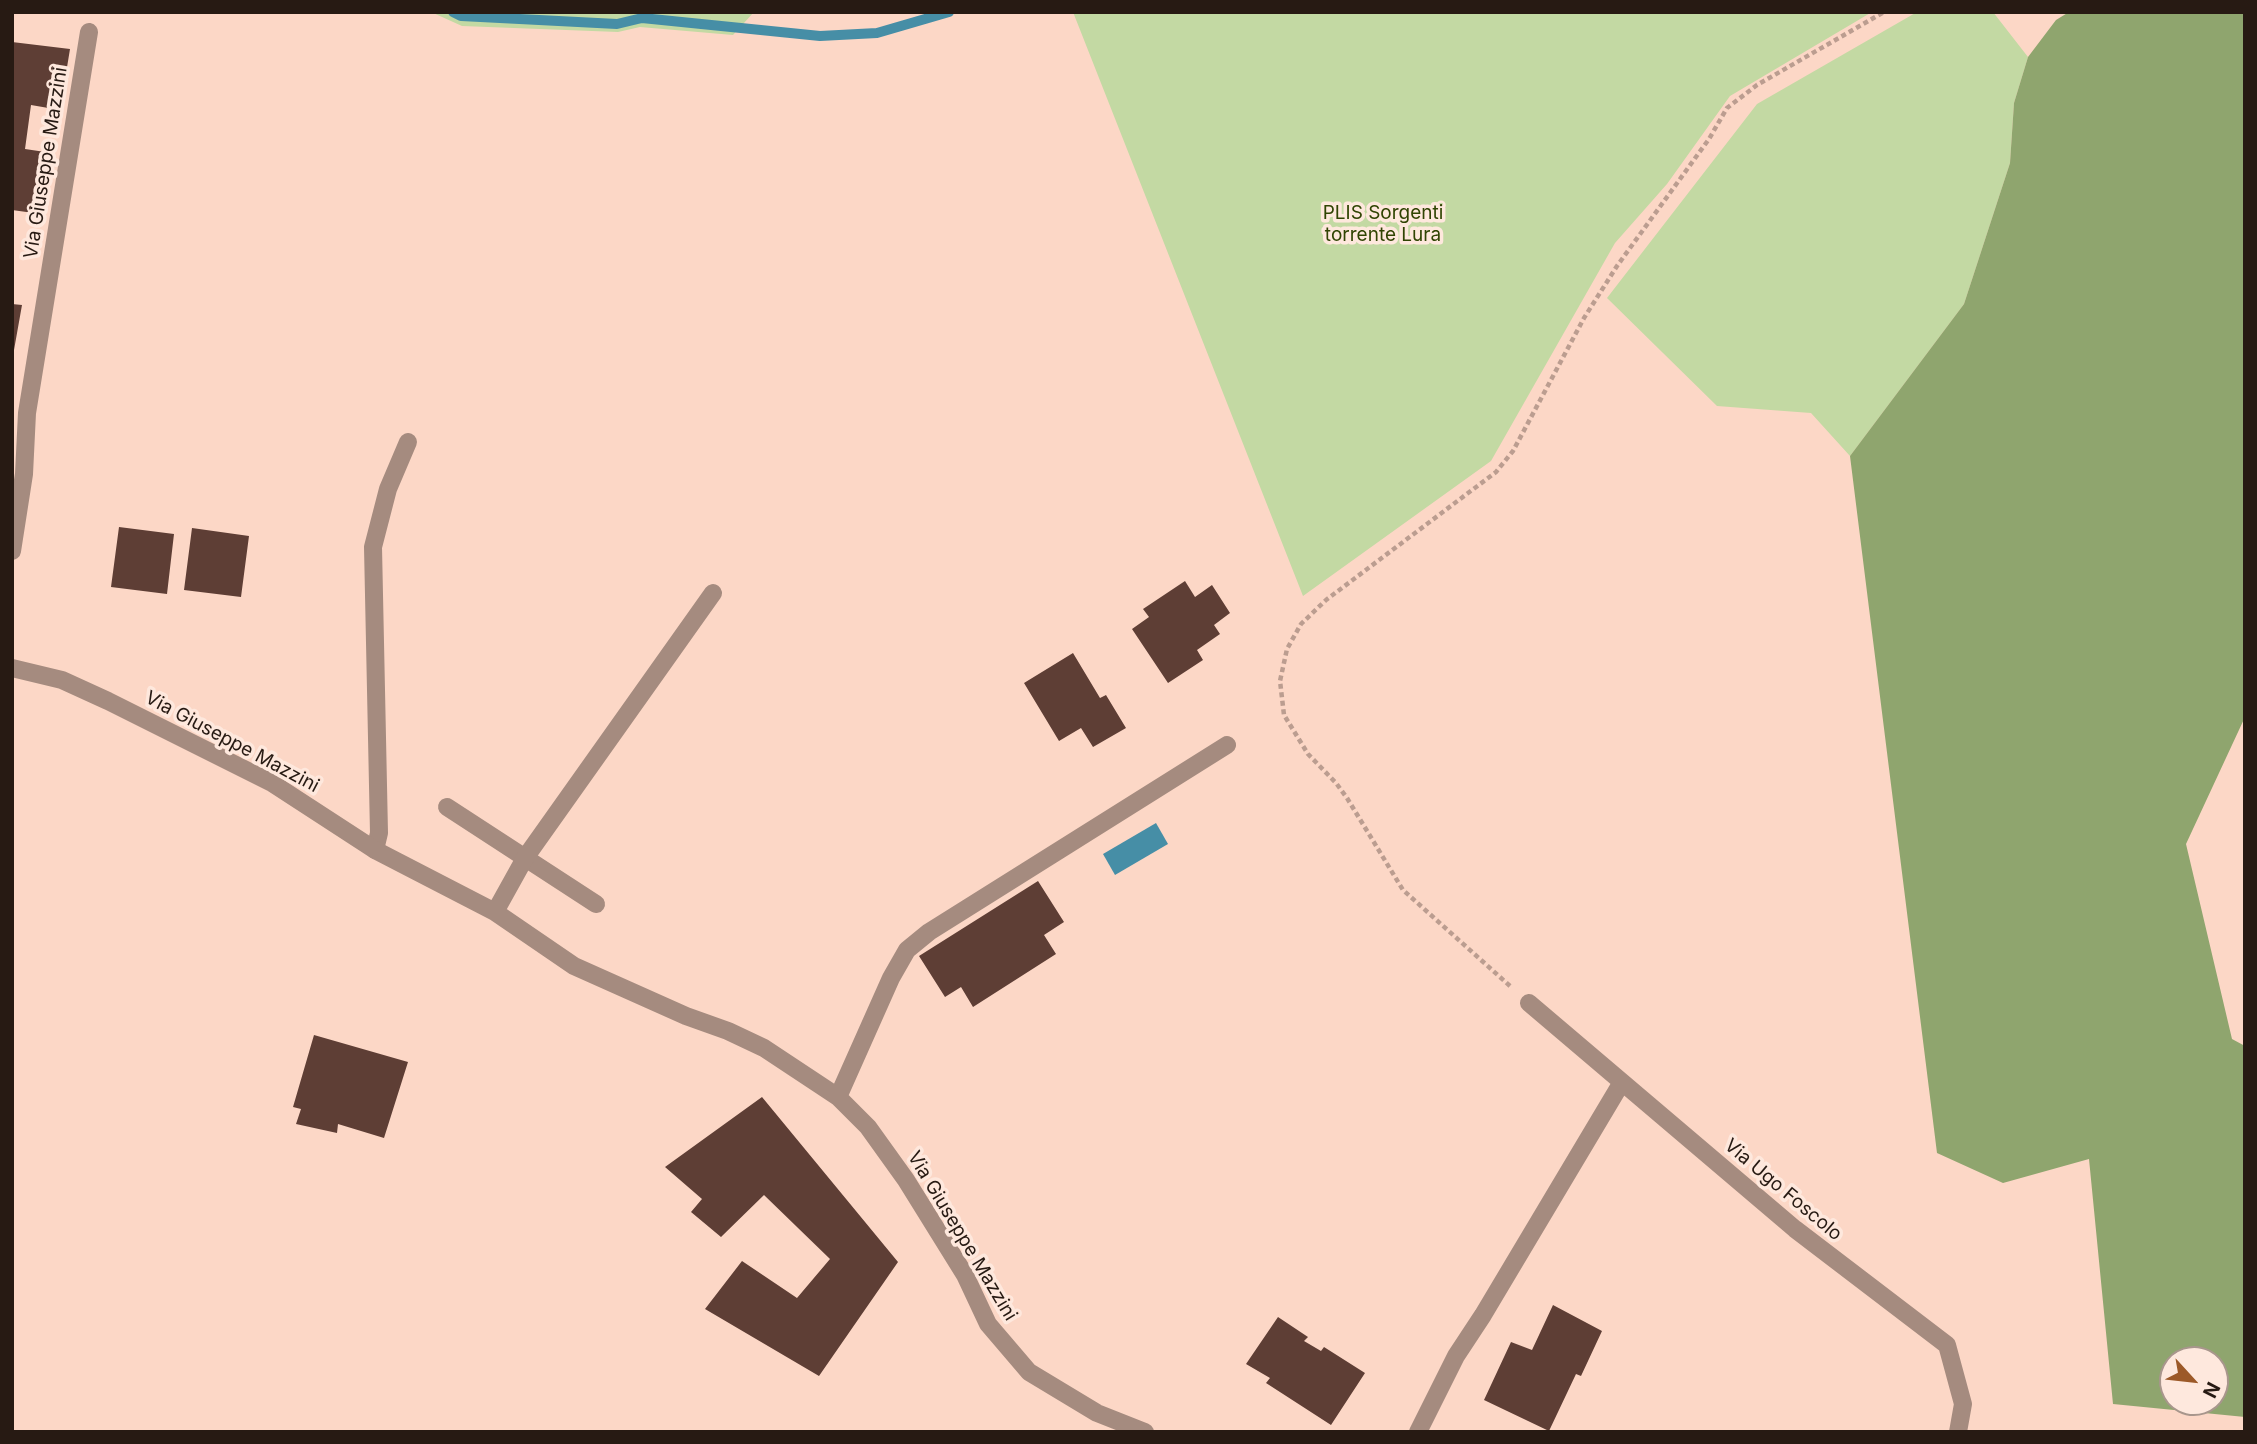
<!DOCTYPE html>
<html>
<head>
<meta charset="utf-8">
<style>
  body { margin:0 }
  #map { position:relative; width:2257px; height:1444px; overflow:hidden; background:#fcd7c6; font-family:Inter,sans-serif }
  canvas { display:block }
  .frame { position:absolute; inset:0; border:14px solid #271a13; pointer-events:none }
  .north { position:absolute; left:2159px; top:1346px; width:70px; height:70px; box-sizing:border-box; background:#fee8dd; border:2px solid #a8968c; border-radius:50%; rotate:117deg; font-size:19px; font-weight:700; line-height:28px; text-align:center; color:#271a13 }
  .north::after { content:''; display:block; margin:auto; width:24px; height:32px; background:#9c5928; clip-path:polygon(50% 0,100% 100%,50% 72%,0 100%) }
</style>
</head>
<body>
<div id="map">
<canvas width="2257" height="1444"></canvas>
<div class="frame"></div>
<div class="north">N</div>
</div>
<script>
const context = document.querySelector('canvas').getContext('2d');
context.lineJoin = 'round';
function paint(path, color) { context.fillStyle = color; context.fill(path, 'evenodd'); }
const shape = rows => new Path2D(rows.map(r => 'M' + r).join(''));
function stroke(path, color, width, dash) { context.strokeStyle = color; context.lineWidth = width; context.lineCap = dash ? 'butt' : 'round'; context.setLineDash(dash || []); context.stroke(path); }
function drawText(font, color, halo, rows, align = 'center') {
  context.font = font + ' Inter,sans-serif'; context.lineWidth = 7; context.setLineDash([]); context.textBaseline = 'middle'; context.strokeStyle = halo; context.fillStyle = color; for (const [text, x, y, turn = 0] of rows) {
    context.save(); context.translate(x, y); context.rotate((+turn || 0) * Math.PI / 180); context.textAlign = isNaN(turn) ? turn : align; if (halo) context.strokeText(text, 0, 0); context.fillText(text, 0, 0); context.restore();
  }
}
const green = shape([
  [431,12,754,12,733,35,640,27,618,32,462,26],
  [1073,12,1872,12,1730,96,1667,184,1615,243,1491,461,1303,596],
  [1917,12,1993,12,2028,57,2014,103,2010,163,1964,304,1850,456,1811,413,1717,406,1607,298,1757,104]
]);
const forest = shape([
  [2069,12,2245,12,2245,717,2186,844,2232,1039,2245,1046,2245,1417,2113,1404,2089,1159,2003,1183,1937,1153,1850,456,1964,304,2010,163,2014,103,2028,57,2056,20],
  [2173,1360,2215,1360,2215,1402,2173,1402]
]);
const water = shape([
  [1156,823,1168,844,1115,875,1103,854]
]);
const stream = shape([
  [453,12,461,16,617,24,642,18,820,36,877,33,949,12]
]);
const building = shape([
  [12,42,70,49,60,110,31,105,25,149,52,153,41,214,12,210],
  [12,304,22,305,14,350,12,350],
  [119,527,174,534,167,594,111,587],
  [192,528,249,536,241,597,184,590],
  [1185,581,1195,597,1212,585,1230,613,1214,625,1220,634,1197,650,1203,660,1168,683,1132,629,1149,617,1143,609],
  [1073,653,1100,698,1106,695,1126,728,1093,747,1081,728,1059,741,1024,683],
  [1038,881,1064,922,1044,935,1056,954,973,1007,961,987,945,997,919,956],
  [314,1035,408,1062,384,1138,338,1124,337,1133,296,1124,301,1109,293,1107],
  [762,1097,898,1262,819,1376,705,1309,742,1261,797,1298,830,1259,764,1195,721,1237,691,1212,702,1199,665,1167],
  [1553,1305,1602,1331,1581,1376,1576,1374,1549,1431,1484,1400,1511,1342,1532,1350],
  [1278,1317,1308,1337,1304,1341,1321,1351,1324,1347,1365,1373,1331,1425,1266,1383,1270,1378,1246,1364]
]);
const path = shape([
  [1510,986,1403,890,1347,798,1336,783,1308,754,1284,715,1280,681,1287,649,1301,624,1326,600,1496,472,1513,451,1584,318,1617,266,1709,139,1727,108,1757,85,1884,12]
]);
const lane = shape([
  [447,807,596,904],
  [375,850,379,833,373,547,388,489,408,442]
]);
const street = shape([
  [12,551,24,474,27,413,89,32],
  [12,668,62,680,108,701,272,783,375,850,495,912,574,966,686,1016,728,1031,764,1048,838,1097,868,1127,906,1180,965,1275,988,1324,1029,1372,1097,1413,1145,1432],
  [495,912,525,858,713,593],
  [1529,1003,1795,1229,1947,1345,1963,1404,1958,1432],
  [838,1097,891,978,907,950,929,932,1227,745],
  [1418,1432,1456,1356,1483,1315,1622,1082]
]);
const streetNames = [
  ["Via Giuseppe Mazzini",46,163,-81],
  ["Via Giuseppe Mazzini",232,742,28],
  ["Via Ugo Foscolo",1783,1190,40],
  ["Via Giuseppe Mazzini",962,1236,59]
];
const parkNames = [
  ["PLIS Sorgenti",1383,213],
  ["torrente Lura",1383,235]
];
paint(green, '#c3d9a3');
paint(forest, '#8fa56e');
paint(water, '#468ea6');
stroke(stream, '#468ea6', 10);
paint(building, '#5e3e35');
stroke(path, '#bb9d90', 4.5, [5, 3.5]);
stroke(lane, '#a58b7f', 18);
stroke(street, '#a58b7f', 18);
drawText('19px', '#271a13', '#fee8dd', streetNames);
drawText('19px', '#304403', '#fee8dd', parkNames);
</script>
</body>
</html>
